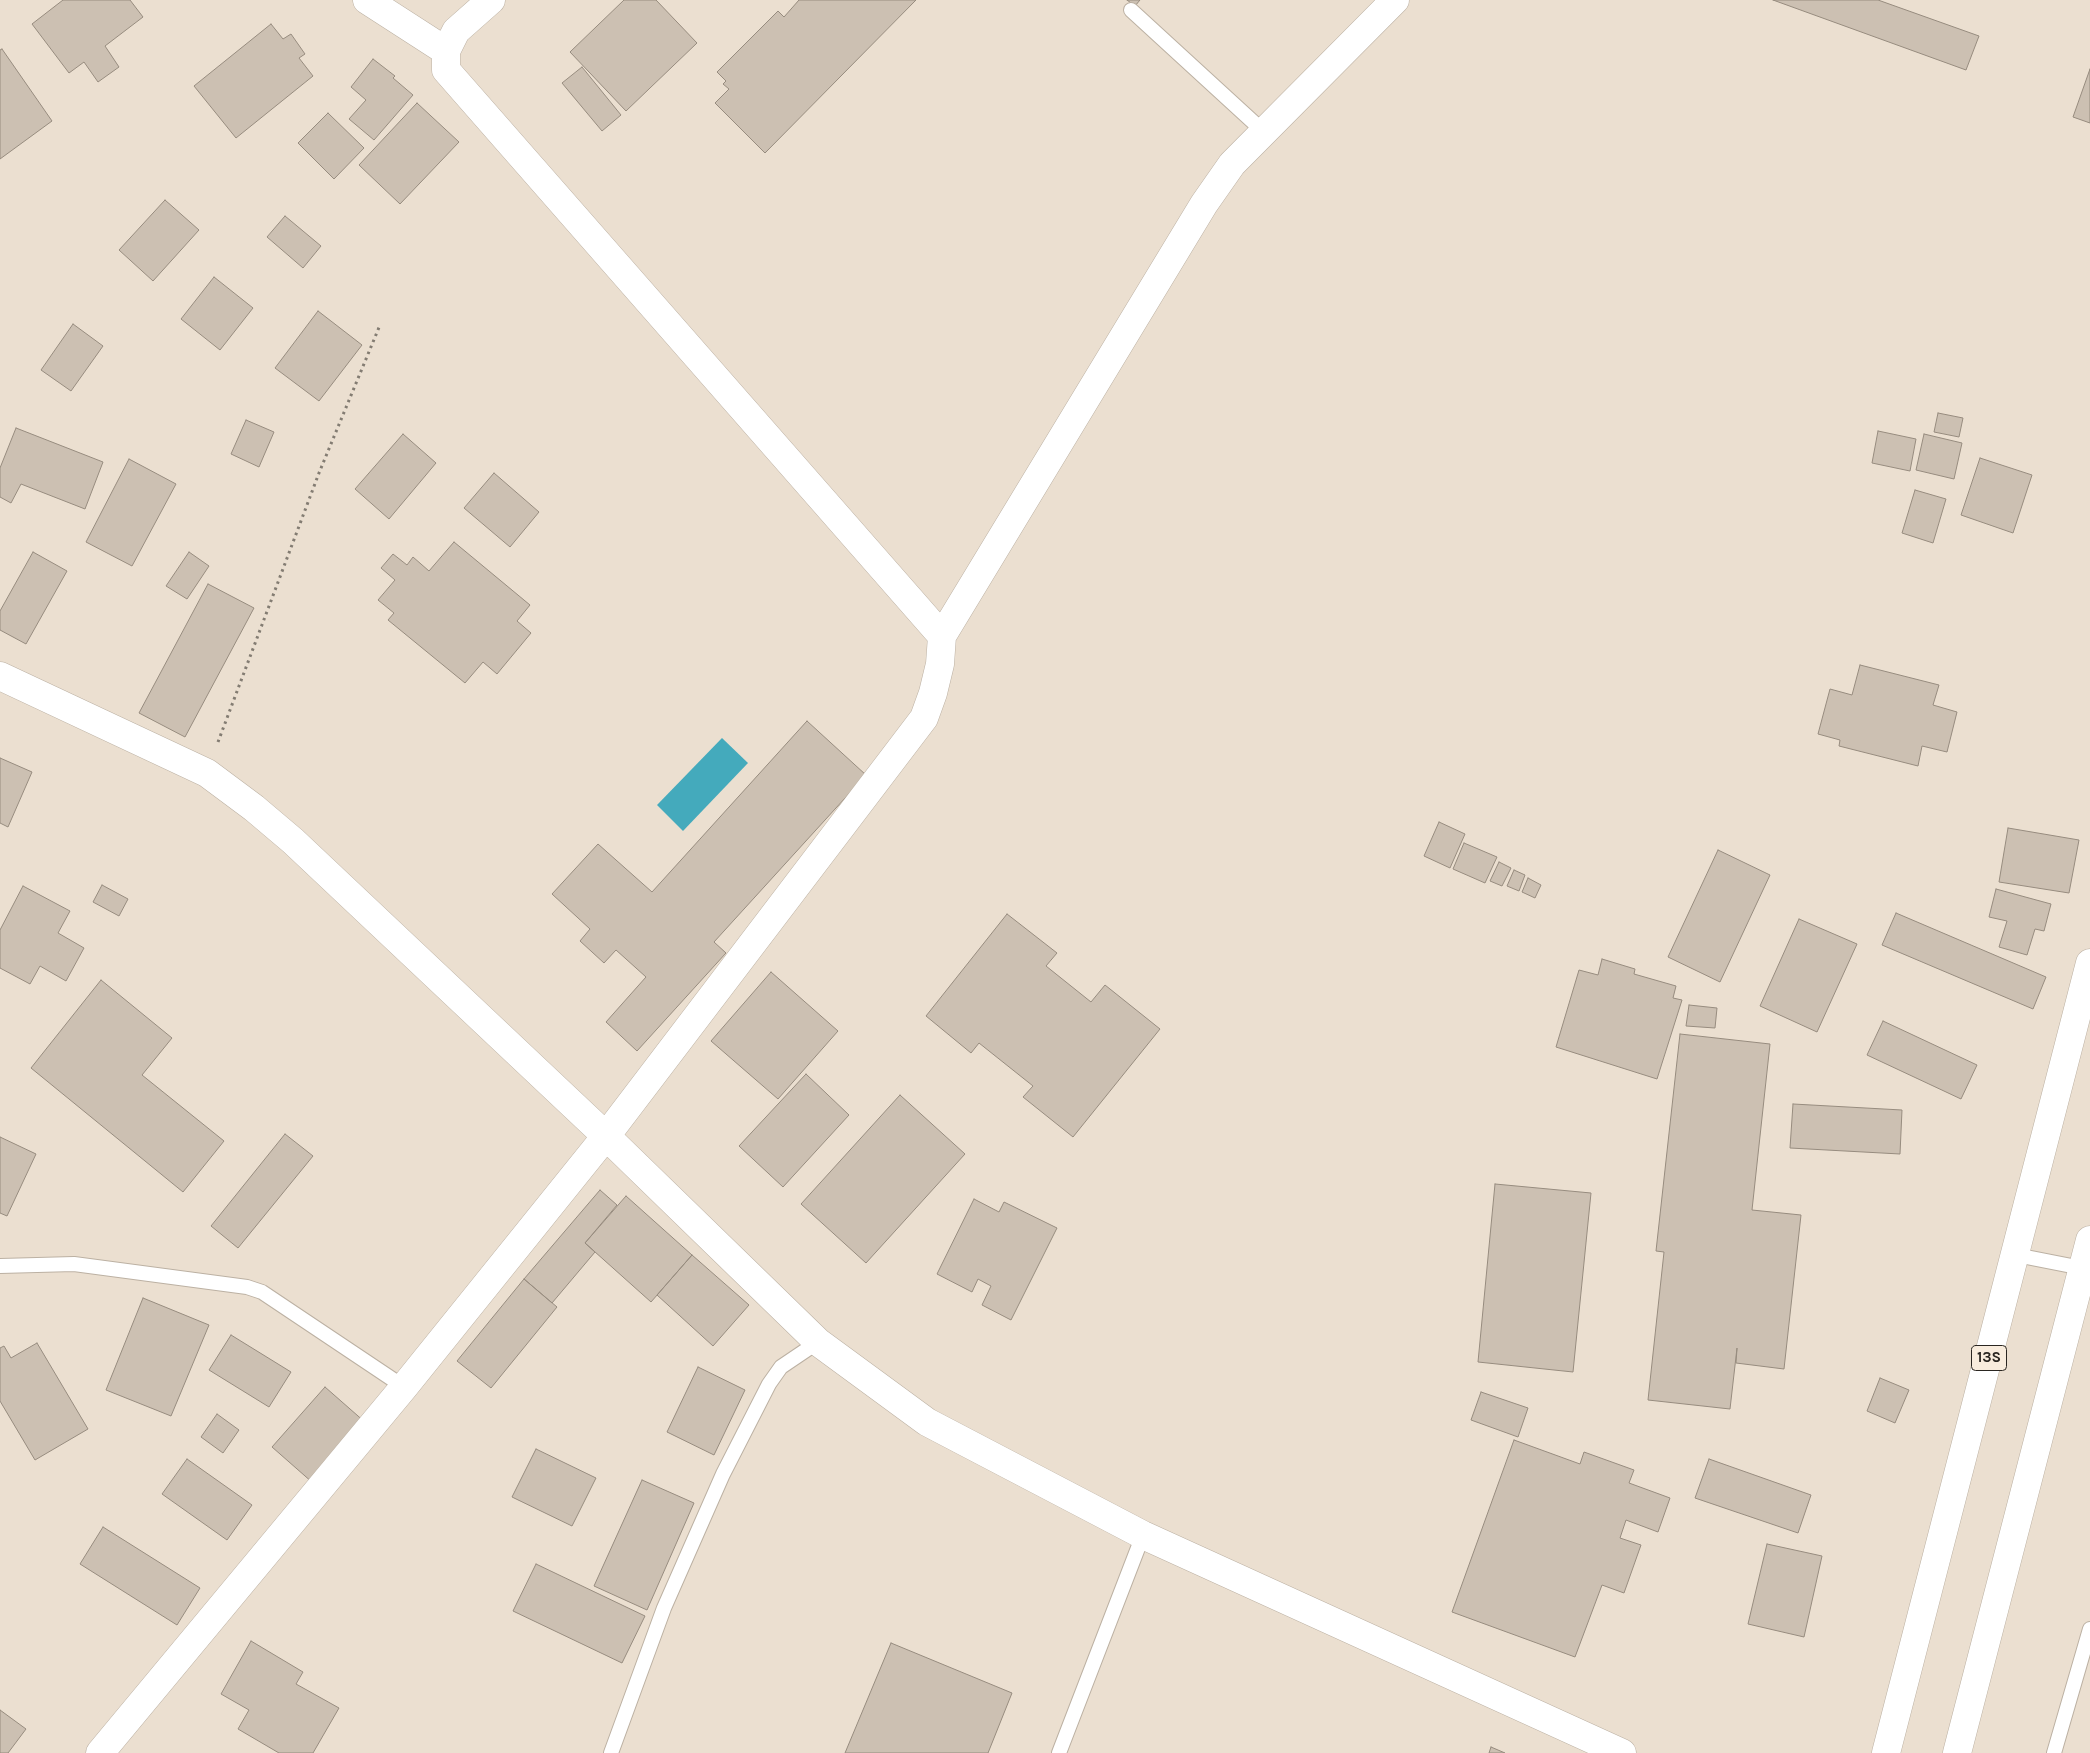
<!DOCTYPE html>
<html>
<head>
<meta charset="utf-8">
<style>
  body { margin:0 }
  canvas { display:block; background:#ebdfd0 }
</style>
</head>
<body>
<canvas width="2090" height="1753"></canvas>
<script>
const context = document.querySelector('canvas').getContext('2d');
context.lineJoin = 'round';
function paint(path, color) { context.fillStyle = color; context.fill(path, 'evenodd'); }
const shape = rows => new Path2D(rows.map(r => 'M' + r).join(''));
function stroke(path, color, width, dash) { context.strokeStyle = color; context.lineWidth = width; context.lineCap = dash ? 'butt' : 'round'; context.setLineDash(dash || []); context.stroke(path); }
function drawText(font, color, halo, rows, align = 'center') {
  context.font = font + ' Karla,sans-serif'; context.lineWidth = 4.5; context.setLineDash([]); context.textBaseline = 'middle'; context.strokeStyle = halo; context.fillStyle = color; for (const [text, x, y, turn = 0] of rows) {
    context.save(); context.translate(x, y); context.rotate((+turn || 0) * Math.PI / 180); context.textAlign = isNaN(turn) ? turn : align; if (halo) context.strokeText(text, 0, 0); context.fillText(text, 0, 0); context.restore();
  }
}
const water = shape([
  [722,738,748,763,683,831,657,805]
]);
const building = shape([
  [63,0,130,0,143,17,105,46,119,67,98,82,84,62,69,73,32,24,63,0],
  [624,0,656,0,697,43,626,111,570,52,624,0],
  [799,0,916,0,765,153,715,103,729,89,723,84,726,81,717,72,778,11,784,17,799,0],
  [1127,0,1140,0,1135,6,1127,0],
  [1773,0,1878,0,1979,36,1966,70,1773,0],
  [271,24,283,39,291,34,305,54,299,58,313,76,236,138,194,86,271,24],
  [2,49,52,121,0,159,0,50,2,49],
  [373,59,395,76,393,78,413,95,374,140,349,119,366,100,351,87,373,59],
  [582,67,621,115,602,131,562,83,582,67],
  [2090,69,2090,123,2073,117,2090,69],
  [417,103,459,142,400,204,359,165,417,103],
  [328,113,364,148,334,179,298,143,328,113],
  [165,200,199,230,153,281,119,250,165,200],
  [285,216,321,246,303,268,267,237,285,216],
  [214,277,253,308,220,350,181,319,214,277],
  [318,311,362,345,319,401,275,368,318,311],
  [73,324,103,346,71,391,41,370,73,324],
  [1938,413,1963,418,1959,437,1934,432,1938,413],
  [246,420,274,432,259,467,231,454,246,420],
  [16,428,103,462,85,509,21,484,11,503,0,497,0,468,16,428],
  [1878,431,1916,439,1910,471,1872,463,1878,431],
  [403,434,436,463,389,519,355,489,403,434],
  [1924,434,1962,443,1954,479,1916,470,1924,434],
  [1980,458,2032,475,2013,533,1961,515,1980,458],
  [129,459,176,484,132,566,86,542,129,459],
  [494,473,539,512,510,547,464,508,494,473],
  [1915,490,1946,499,1933,543,1902,533,1915,490],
  [454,542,530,605,517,621,531,633,497,674,483,662,465,683,388,620,394,613,378,600,395,580,381,568,393,554,407,565,413,557,429,571,454,542],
  [33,552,67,571,26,644,0,630,0,611,33,552],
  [189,552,209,566,187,599,166,586,189,552],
  [208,584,254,608,185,737,139,713,208,584],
  [1860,665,1939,685,1933,705,1957,712,1947,752,1922,746,1918,766,1839,746,1840,740,1818,734,1830,689,1852,695,1860,665],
  [807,721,866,775,714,942,726,953,637,1051,606,1022,646,977,616,950,604,963,580,941,590,929,552,894,598,844,652,892,807,721],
  [0,758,32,772,8,827,0,823,0,758],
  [1439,822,1465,834,1450,868,1424,856,1439,822],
  [2008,828,2079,840,2069,893,1999,882,2008,828],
  [1464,843,1497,857,1485,883,1453,869,1464,843],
  [1718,850,1770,875,1720,982,1668,957,1718,850],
  [1499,862,1511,868,1502,886,1490,881,1499,862],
  [1514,870,1525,875,1519,891,1507,886,1514,870],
  [1528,878,1541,885,1535,898,1522,892,1528,878],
  [102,885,128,899,119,916,93,902,102,885],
  [23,886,70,911,58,933,84,948,66,981,40,966,30,984,0,968,0,930,23,886],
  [1996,889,2051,904,2044,931,2035,929,2027,955,1999,947,2007,921,1989,917,1996,889],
  [1896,913,2046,977,2033,1009,1882,945,1896,913],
  [1007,914,1057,953,1046,966,1091,1002,1105,985,1160,1029,1073,1137,1023,1097,1033,1086,979,1043,971,1053,926,1016,1007,914],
  [1799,919,1857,944,1817,1032,1760,1006,1799,919],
  [1602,959,1635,969,1634,974,1676,986,1673,998,1682,1000,1657,1079,1556,1047,1579,970,1598,975,1602,959],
  [771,972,838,1031,778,1099,711,1041,771,972],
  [101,980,172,1038,142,1075,224,1141,183,1192,31,1068,101,980],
  [1689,1005,1717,1008,1715,1028,1686,1026,1689,1005],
  [1883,1021,1977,1065,1961,1099,1867,1055,1883,1021],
  [1680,1034,1770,1044,1752,1210,1801,1215,1784,1369,1736,1363,1737,1348,1730,1409,1648,1400,1664,1252,1656,1251,1680,1034],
  [806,1074,849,1115,783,1187,739,1146,806,1074],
  [900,1095,965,1154,866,1263,801,1204,900,1095],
  [1793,1104,1902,1110,1900,1154,1790,1148,1793,1104],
  [285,1134,313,1156,238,1248,211,1226,285,1134],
  [0,1137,36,1154,7,1216,0,1213,0,1137],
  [1495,1184,1591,1193,1573,1372,1478,1362,1495,1184],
  [600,1190,617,1205,585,1243,595,1252,552,1303,524,1279,600,1190],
  [626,1196,692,1255,651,1302,585,1243,626,1196],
  [974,1199,999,1212,1004,1202,1057,1228,1011,1320,982,1305,991,1286,978,1279,972,1292,937,1274,974,1199],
  [692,1255,749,1305,713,1346,657,1295,692,1255],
  [524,1279,557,1307,491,1388,457,1361,524,1279],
  [143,1298,209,1325,171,1416,106,1390,143,1298],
  [231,1335,291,1372,269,1407,209,1370,231,1335],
  [37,1343,88,1429,35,1460,0,1401,0,1348,4,1346,11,1358,37,1343],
  [698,1367,745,1390,714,1455,667,1432,698,1367],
  [1880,1378,1909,1390,1895,1423,1867,1411,1880,1378],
  [325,1387,366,1423,313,1483,272,1447,325,1387],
  [1481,1392,1528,1408,1518,1437,1471,1420,1481,1392],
  [217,1414,239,1430,223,1453,201,1437,217,1414],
  [1514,1440,1580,1464,1584,1452,1634,1470,1629,1483,1670,1498,1658,1532,1626,1520,1620,1538,1641,1545,1624,1593,1602,1585,1575,1657,1452,1612,1514,1440],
  [536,1449,596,1478,572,1526,512,1497,536,1449],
  [187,1459,252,1505,227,1540,162,1494,187,1459],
  [1709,1459,1811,1495,1798,1533,1695,1498,1709,1459],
  [642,1480,694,1503,647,1610,594,1586,642,1480],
  [103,1527,200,1588,177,1625,80,1564,103,1527],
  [1767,1544,1822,1556,1804,1637,1748,1624,1767,1544],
  [536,1564,645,1616,622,1663,513,1611,536,1564],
  [251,1641,303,1672,296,1684,339,1708,313,1753,279,1753,238,1729,249,1710,221,1694,251,1641],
  [891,1643,1012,1693,988,1753,845,1753,891,1643],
  [0,1710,26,1729,8,1753,0,1753,0,1710],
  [1491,1747,1505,1753,1489,1753,1491,1747]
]);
const path = shape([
  [218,742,319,473,380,325]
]);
const lane = shape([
  [1131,10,1263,131],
  [2016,1255,2087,1269],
  [0,1266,74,1264,247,1287,262,1292,404,1387],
  [611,1753,664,1608,723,1474,769,1384,781,1367,818,1342],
  [1059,1753,1143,1535],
  [2054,1753,2090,1629]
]);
const street = shape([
  [367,0,446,51],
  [942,636,1204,204,1232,164,1395,0],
  [0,676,207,773,254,808,293,841,606,1136,818,1342,927,1422,1143,1535,1622,1753],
  [100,1753,404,1387,606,1136,924,718,933,693,940,664,942,636,446,70,446,51,456,31,491,0]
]);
const highway = shape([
  [1886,1753,2090,963],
  [1957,1753,2090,1240]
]);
const shields = [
  [1989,1358,35]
];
const shieldNames = [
  ["13S",1989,1358]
];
paint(water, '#44aabc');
paint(building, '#ccc0b2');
stroke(building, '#978c7f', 1);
stroke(lane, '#bcb1a3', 16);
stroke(street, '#bcb1a3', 29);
stroke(highway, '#bcb1a3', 29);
stroke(path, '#837c72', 3, [2.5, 4]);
stroke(lane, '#fff', 14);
stroke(street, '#fff', 28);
stroke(highway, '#fff', 28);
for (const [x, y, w] of shields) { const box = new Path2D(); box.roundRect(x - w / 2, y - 12.5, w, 25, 4); context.fillStyle = '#f8ecdd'; context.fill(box); stroke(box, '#2a2621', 1); }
drawText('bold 15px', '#2a2621', null, shieldNames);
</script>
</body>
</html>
